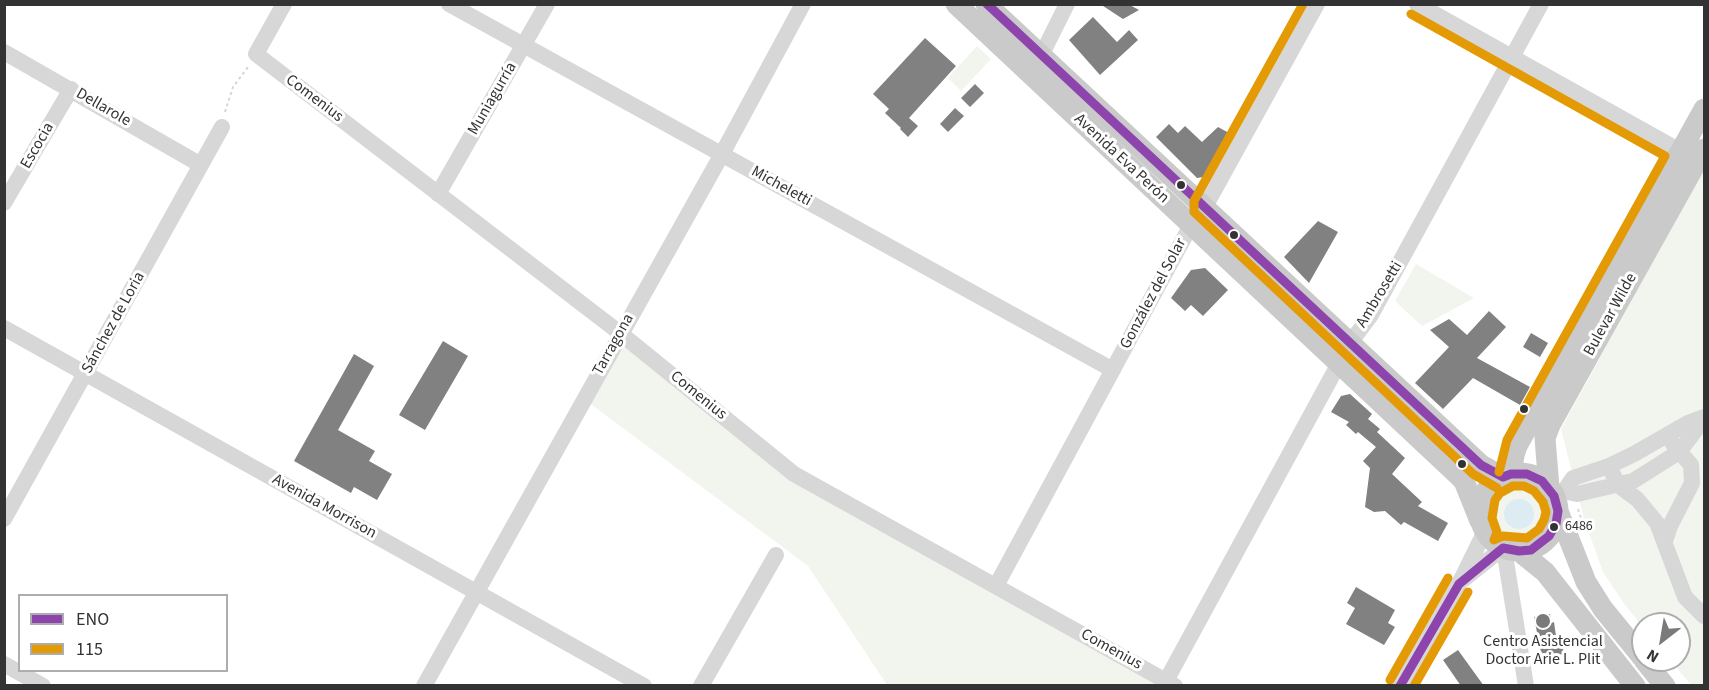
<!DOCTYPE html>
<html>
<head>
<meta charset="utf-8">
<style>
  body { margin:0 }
  #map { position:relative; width:1709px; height:690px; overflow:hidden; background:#fff; font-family:"Source Sans 3",sans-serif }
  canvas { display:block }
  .frame { position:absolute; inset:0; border:6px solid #333; pointer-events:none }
  .legend { position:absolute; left:18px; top:594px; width:210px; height:78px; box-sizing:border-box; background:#fff; border:2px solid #adadad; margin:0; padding:8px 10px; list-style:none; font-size:18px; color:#333 }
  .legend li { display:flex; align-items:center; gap:12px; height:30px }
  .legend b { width:30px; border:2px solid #adadad }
  .north { position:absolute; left:1631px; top:612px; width:60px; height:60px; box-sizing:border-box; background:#fff; border:2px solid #adadad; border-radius:50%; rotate:211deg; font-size:16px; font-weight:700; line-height:24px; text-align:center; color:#333 }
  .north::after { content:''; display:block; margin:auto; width:21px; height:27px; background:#7a7a7a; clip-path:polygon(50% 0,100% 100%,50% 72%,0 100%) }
</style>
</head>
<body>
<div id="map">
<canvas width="1709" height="690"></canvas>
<div class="frame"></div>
<ul class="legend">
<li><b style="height:8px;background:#8e44ad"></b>ENO</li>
<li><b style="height:8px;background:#e39a05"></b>115</li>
</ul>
<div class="north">N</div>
</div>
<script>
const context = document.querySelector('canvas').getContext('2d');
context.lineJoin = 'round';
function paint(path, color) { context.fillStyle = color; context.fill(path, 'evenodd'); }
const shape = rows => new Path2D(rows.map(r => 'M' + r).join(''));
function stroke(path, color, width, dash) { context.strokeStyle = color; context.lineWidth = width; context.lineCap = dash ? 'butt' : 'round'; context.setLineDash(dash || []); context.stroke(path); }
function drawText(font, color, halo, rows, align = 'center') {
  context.font = font + ' "Source Sans 3",sans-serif'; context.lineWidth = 6; context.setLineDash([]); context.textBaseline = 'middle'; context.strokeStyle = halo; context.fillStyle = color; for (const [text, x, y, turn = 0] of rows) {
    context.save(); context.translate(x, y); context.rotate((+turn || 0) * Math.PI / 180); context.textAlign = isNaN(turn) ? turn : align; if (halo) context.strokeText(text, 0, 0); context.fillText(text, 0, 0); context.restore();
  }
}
const green = shape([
  [977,46,991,59,961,91,948,78],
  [1704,167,1704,685,1691,685,1670,660,1679,660,1679,624,1643,624,1643,627,1625,605,1603,572,1584,519,1561,429],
  [1416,264,1474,298,1422,326,1395,301],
  [620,333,794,474,1175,685,887,685,808,566,584,399],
  [1511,474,1527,474,1542,481,1549,488,1556,524,1549,536,1541,544,1531,550,1504,549,1492,541,1485,531,1480,508,1484,495,1492,484,1503,477]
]);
const water = shape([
  '1504 514a15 15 0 1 1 30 0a15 15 0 1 1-30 0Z'
]);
const building = shape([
  [1100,4,1128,4,1139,10,1123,19],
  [1093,17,1117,42,1129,30,1138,40,1100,75,1069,40],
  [925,38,956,66,909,118,918,126,908,137,900,129,901,128,885,113,889,109,873,94],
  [975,84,984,93,970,107,961,98],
  [955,108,964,116,948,132,940,124],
  [1169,124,1178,133,1185,126,1202,142,1218,127,1229,133,1204,177,1197,178,1156,137],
  [1318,221,1338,232,1309,283,1284,257],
  [1205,268,1228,290,1203,316,1191,305,1185,311,1171,298,1191,270],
  [1489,311,1506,327,1477,358,1530,387,1520,405,1473,378,1443,409,1415,383,1449,347,1430,330,1449,319,1467,335],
  [1531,333,1548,343,1540,357,1523,347],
  [443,341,468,356,425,430,399,415],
  [354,354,374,366,338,430,375,451,369,461,392,474,377,500,354,487,351,493,294,461],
  [1350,394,1372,414,1368,419,1380,429,1377,432,1405,458,1392,474,1422,502,1418,506,1448,523,1438,541,1404,522,1401,525,1385,511,1374,512,1365,507,1370,468,1363,461,1376,447,1358,432,1356,434,1346,425,1349,422,1331,412,1341,396],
  [1356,587,1395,610,1388,623,1395,627,1384,645,1346,624,1355,608,1347,603],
  [1550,614,1551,623,1554,622,1556,636,1561,635,1564,654,1542,658,1534,617],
  [1458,650,1484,686,1461,686,1443,660]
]);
const path = shape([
  [225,112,233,87,248,67],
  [1578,509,1583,524]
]);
const minor = shape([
  [284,4,256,54,620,333,794,474,1175,686],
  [449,4,1113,370],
  [1417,4,1689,156],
  [4,52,201,165],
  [1037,64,1067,4],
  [438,194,547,4],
  [4,203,71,89],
  [4,328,644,686],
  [1609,466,1618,485,1637,499,1657,523,1685,597,1704,616],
  [1564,491,1577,494,1633,481,1679,452,1704,419],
  [1554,496,1564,491,1573,478,1609,466,1634,454,1688,423,1704,417],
  [4,519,222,127],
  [1665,541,1670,526,1692,483,1691,465,1673,444],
  [1504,549,1526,686],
  [1464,579,1503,548],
  [996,586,1191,225,1205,207,1317,4],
  [4,664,43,686],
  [1166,681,1350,343,1371,315,1541,4],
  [424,686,722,154,803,4],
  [701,686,776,555],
  [1400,686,1459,584,1485,531]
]);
const major = shape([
  [956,4,1457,474,1464,481,1480,521],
  [986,4,1481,465,1503,477],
  '1480 512a39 39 0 1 1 78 0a39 39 0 1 1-78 0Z',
  [1511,474,1514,455,1517,446,1704,109],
  [1549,488,1545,438,1550,425,1704,149],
  [1558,511,1586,582,1603,609,1643,658],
  [1519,551,1545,572,1635,686],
  [1644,660,1665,686]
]);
const bus1 = shape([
  [987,4,1481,465,1503,477,1511,474,1527,474,1542,481,1554,496,1558,511,1556,524,1549,536,1531,550,1519,551,1503,548,1459,584,1400,686]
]);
const bus2 = shape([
  [1303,4,1194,201,1194,212,1473,474,1497,488],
  [1411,14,1665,156,1507,440,1499,472],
  [1513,486,1524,486,1534,491,1543,502,1546,512,1544,520,1539,529,1527,538,1503,536,1494,540,1497,532,1492,518,1495,500,1500,493,1513,486],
  [1390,680,1448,578],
  [1414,686,1468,592]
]);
const markers = [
  [1181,185,5,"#333"],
  [1234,235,5,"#333"],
  [1524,409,5,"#333"],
  [1462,464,5,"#333"],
  [1554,527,5,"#333"],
  [1543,621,8,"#7a7a7a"]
];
const busNames = [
  ["6486",1565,527]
];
const streetNames = [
  ["Comenius",314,99,37],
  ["Muniagurría",493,99,-60],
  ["Dellarole",103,108,30],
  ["Escocia",38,146,-60],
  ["Avenida Eva Perón",1121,159,43],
  ["Micheletti",781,187,29],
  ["González del Solar",1154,294,-62],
  ["Ambrosetti",1380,295,-59],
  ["Bulevar Wilde",1611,315,-61],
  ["Sánchez de Loria",114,323,-61],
  ["Tarragona",614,345,-61],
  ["Comenius",698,396,39],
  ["Avenida Morrison",324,507,29],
  ["Comenius",1111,650,29]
];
const poiNames = [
  ["Centro Asistencial",1543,642],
  ["Doctor Arie L. Plit",1543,660]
];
paint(green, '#f1f5ed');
paint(water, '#ddebf3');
paint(building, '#818181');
stroke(path, '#d6d6d6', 2, [3, 3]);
stroke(minor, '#d7d7d7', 16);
stroke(major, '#cacaca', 21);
stroke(bus1, '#8e44ad', 9);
stroke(bus2, '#e39a05', 9);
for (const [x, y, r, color] of markers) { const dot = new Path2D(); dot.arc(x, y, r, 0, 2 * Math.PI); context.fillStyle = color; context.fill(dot); stroke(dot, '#fff', 2); }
drawText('14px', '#333', '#fff', busNames, 'left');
drawText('16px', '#333', '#fff', streetNames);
drawText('16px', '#333', '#fff', poiNames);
</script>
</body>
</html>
